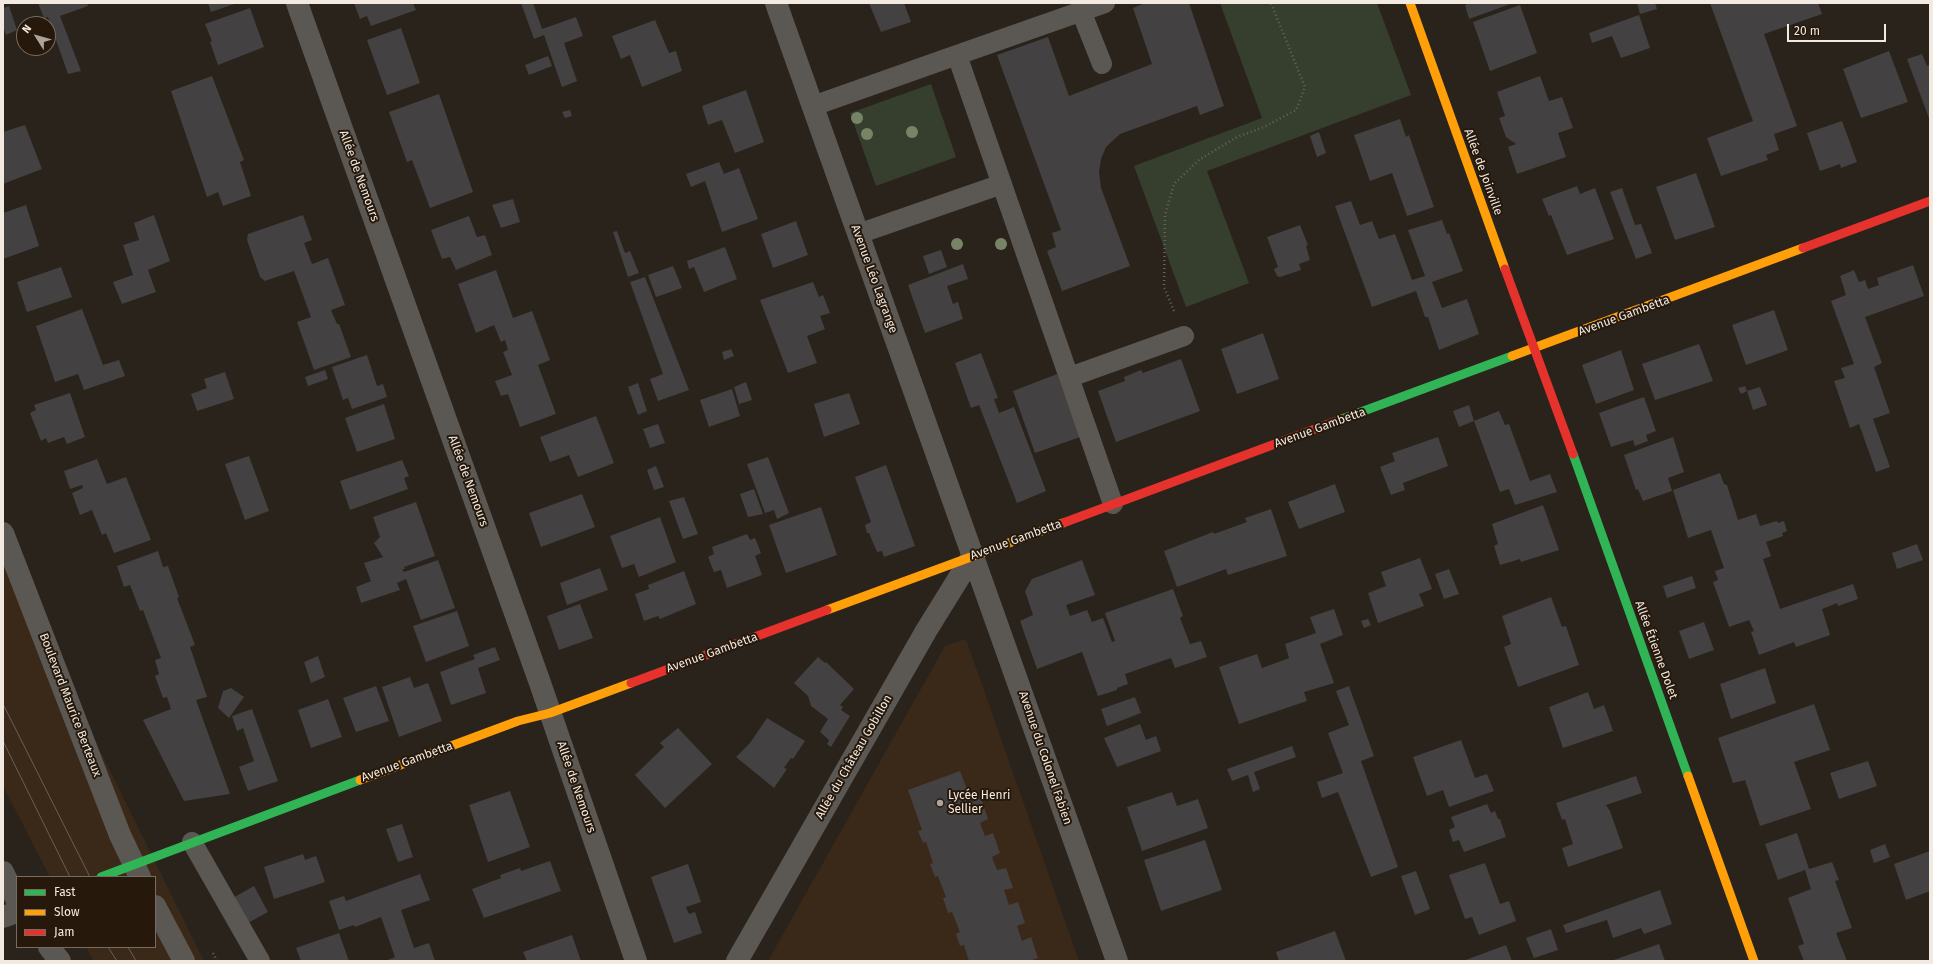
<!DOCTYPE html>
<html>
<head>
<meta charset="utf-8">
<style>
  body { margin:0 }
  #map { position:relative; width:1933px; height:964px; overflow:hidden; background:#2a231b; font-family:"Fira Sans",sans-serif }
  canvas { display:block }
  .frame { position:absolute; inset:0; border:4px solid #f2e9e0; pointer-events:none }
  .legend { position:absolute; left:16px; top:876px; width:140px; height:72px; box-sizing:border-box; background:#26190c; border:1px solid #786c61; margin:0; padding:5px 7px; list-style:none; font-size:12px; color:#f2e9e0 }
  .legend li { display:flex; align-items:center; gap:8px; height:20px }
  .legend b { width:20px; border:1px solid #786c61 }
  .north { position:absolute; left:16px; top:16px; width:40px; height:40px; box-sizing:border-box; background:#26190c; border:1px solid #786c61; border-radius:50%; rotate:307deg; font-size:11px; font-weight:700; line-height:16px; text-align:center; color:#f2e9e0 }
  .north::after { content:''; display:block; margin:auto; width:14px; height:18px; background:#aca49b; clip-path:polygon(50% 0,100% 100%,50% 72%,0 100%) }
  .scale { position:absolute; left:1787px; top:24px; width:99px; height:18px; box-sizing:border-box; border:2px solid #f2e9e0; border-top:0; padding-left:5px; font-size:12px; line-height:14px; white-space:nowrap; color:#f2e9e0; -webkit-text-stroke:3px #26190c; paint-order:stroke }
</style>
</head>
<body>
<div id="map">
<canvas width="1933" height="964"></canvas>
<div class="frame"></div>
<ul class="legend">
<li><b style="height:5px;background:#30b455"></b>Fast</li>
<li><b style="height:5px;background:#ff9f0a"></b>Slow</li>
<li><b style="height:5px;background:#e5322d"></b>Jam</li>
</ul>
<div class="north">N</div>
<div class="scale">20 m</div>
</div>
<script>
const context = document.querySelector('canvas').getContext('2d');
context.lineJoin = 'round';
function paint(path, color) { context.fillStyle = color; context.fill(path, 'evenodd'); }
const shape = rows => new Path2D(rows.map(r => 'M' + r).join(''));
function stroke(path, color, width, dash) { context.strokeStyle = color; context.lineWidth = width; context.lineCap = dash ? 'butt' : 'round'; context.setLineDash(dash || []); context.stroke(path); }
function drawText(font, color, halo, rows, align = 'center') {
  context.font = font + ' "Fira Sans",sans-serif'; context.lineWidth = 4; context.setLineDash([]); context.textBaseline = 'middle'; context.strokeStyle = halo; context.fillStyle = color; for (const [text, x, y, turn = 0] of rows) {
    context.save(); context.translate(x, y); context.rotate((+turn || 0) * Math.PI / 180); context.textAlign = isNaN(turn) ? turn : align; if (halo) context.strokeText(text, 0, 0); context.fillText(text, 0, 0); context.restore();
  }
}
const built = shape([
  [3,554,204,961,94,961,86,947,155,947,155,877,50,877,3,786],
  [966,639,1079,961,768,961,945,646]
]);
const green = shape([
  [1220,3,1377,3,1411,95,1207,171,1249,283,1186,307,1134,166,1262,118],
  [931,84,956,157,876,186,850,113]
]);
const building = shape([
  [38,3,87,3,88,6,60,16,81,71,68,74,48,17,44,18],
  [208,3,237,3,211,12],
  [354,3,413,3,416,10,371,26,367,16,360,19],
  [521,3,533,3,542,29,576,17,583,36,564,43,577,81,562,87,544,35,534,39],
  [869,3,904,3,911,22,881,32],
  [1145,3,1189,3,1224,106,1200,115,1197,106,1120,134,1106,147,1101,159,1099,172,1101,188,1130,266,1062,291,1047,251,1056,247,1052,233,1061,230,997,55,1048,37,1069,96,1152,64,1133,8],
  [1470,3,1513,3,1469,19,1465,5],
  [1637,3,1655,3,1657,9,1640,14],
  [1710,3,1818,3,1822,14,1764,34,1797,126,1774,134,1779,150,1766,155,1768,160,1721,176,1707,138,1753,121],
  [1520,5,1537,53,1490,71,1473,22],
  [9,6,17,30,6,35,3,26,3,8],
  [250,8,264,47,218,65,210,42,212,41,205,24],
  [1639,15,1650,48,1621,58,1612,36,1592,43,1589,33],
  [655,20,669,53,676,51,682,71,642,87,630,55,621,59,612,36],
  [401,28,420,83,387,95,367,40],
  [1889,51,1908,102,1861,118,1843,69],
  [1922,54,1927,66,1930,65,1930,121,1907,59],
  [548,56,552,66,529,75,525,65],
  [212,76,244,160,240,162,251,196,223,206,218,192,207,197,171,91],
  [1540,76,1549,101,1562,97,1573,128,1558,133,1566,157,1517,174,1508,147,1516,144,1506,137,1499,118,1505,116,1497,92],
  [746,90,764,142,735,153,722,120,708,125,702,106],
  [439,94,473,192,430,208,412,160,407,162,389,112],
  [570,110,572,116,565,118,562,112],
  [1400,119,1406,137,1409,135,1434,207,1407,216,1392,173,1370,181,1354,135],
  [1842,121,1857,162,1841,168,1840,164,1820,171,1807,133],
  [25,125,42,169,3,184,3,132],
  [1319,132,1326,153,1317,157,1310,136],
  [719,162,724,174,739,168,758,219,722,232,705,181,691,187,686,174],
  [1696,173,1715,227,1675,240,1656,187],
  [1577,186,1580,194,1595,188,1614,239,1567,255,1551,215,1549,216,1542,199],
  [1622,188,1635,225,1641,224,1652,253,1636,259,1610,192],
  [513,199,520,222,501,228,492,205],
  [1351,201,1360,225,1372,221,1379,239,1395,234,1412,280,1425,276,1408,230,1442,220,1447,234,1449,233,1463,271,1432,282,1442,308,1467,299,1479,334,1439,350,1428,317,1425,317,1416,291,1372,307,1335,206],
  [26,205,39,246,3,259,3,213],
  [154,215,170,261,148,270,156,292,122,304,113,282,133,275,123,245,139,240,134,223],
  [303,215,312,240,304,243,312,264,328,258,345,305,331,310,337,324,339,324,351,357,314,370,297,322,311,317,294,271,265,281,260,277,247,240,248,234],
  [469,216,477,237,485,235,492,255,456,270,450,257,442,259,431,230],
  [796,221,808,255,773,268,761,234],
  [1300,225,1308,245,1306,246,1310,260,1299,264,1301,270,1280,277,1277,276,1274,269,1278,267,1267,237],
  [617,231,625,253,630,251,639,273,628,277,613,232],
  [725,247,737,279,704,292,694,267,689,269,687,261],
  [941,250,947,267,929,274,923,256],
  [963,264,968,279,947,286,953,304,958,302,963,319,925,333,908,285],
  [1913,265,1924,296,1865,317,1882,363,1874,367,1890,413,1873,419,1890,467,1876,472,1859,424,1850,428,1834,381,1845,378,1841,368,1854,364,1831,301,1846,295,1840,276,1854,270,1859,282,1865,280,1868,289,1879,285,1877,278],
  [673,266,682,288,656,297,648,275],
  [61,267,72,297,27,312,17,282],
  [496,270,513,318,532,311,550,360,538,365,556,414,520,427,508,394,501,396,495,381,512,375,503,352,508,350,505,340,501,342,494,325,476,333,458,284],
  [645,277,689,390,658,401,650,379,663,374,630,282],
  [813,282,819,297,823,295,830,313,820,316,825,329,807,336,817,363,788,373,760,300],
  [82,309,103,365,119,360,125,376,84,390,78,374,55,382,36,326],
  [1774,310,1788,350,1746,365,1732,325],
  [1263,333,1279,379,1237,394,1221,349],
  [1699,344,1713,381,1655,400,1642,364],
  [731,349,734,356,724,360,722,352],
  [1621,350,1634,390,1596,404,1582,365],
  [981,353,998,398,994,399,999,413,1014,407,1046,491,1017,503,979,405,971,408,955,363],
  [367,355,377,386,383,384,387,397,352,409,348,398,343,400,332,367],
  [1181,359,1200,411,1116,442,1098,391,1125,381,1124,377,1141,370,1143,373],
  [325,370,328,379,308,386,305,377],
  [225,372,234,399,197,411,191,394,207,388,204,379],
  [1057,374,1080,437,1035,453,1013,391],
  [746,382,752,400,739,404,734,387],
  [638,383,647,411,638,415,628,387],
  [1745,386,1747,391,1760,387,1767,405,1753,410,1747,391,1741,394,1738,388],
  [732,389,740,416,709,427,700,400],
  [70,393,85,437,67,444,64,437,48,443,46,438,41,441,30,413,36,410,34,405],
  [849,393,860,424,824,437,814,404],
  [1644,397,1656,431,1646,435,1648,441,1635,446,1633,440,1611,447,1599,413],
  [384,404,395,439,357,452,345,418],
  [1469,405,1474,421,1499,411,1505,425,1509,424,1530,481,1550,474,1557,492,1515,505,1509,489,1500,492,1474,421,1459,427,1453,411],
  [596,416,614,463,578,477,569,455,550,462,540,437],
  [658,424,665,443,650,448,643,429],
  [1438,437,1448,466,1403,483,1405,490,1391,495,1380,467,1395,461,1392,453],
  [1673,437,1684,472,1668,478,1672,491,1643,501,1638,489,1636,490,1624,455],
  [249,456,269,511,245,520,225,464],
  [768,457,789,513,777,519,774,510,765,513,747,464],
  [97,459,107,484,126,477,151,540,114,553,106,533,102,535,92,510,80,515,72,493,83,488,82,485,70,489,64,471],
  [402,460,409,476,404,478,408,489,350,510,340,481],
  [886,465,915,546,884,557,882,551,877,552,869,533,867,533,865,525,871,522,855,477],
  [656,466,664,487,654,490,647,470],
  [1720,473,1724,484,1727,485,1738,520,1756,514,1760,526,1777,521,1778,523,1784,521,1787,531,1782,533,1783,536,1766,542,1771,556,1763,559,1780,609,1853,584,1858,599,1838,606,1837,603,1822,609,1830,635,1796,647,1794,642,1759,655,1751,632,1754,631,1749,620,1729,627,1713,582,1718,580,1715,571,1724,568,1711,530,1688,538,1673,490],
  [1335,484,1345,512,1299,529,1288,502],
  [754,489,763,514,748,517,740,494],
  [582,494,595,527,541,547,529,513],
  [684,497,698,534,683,539,669,501],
  [416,502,435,556,404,567,405,569,402,569,404,572,438,560,455,608,421,620,406,579,397,583,400,590,361,603,356,587,371,581,364,563,383,557,374,543,380,537,373,517],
  [1543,505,1559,550,1521,562,1520,559,1500,565,1494,546,1498,544,1492,524],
  [821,507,837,555,786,573,769,525],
  [1271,509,1287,556,1228,575,1226,569,1177,587,1164,551,1213,532,1214,534,1247,522,1245,518],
  [660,517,676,562,639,577,634,564,622,568,610,536],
  [747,534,750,540,755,538,761,553,755,556,762,575,727,588,721,570,714,572,708,557,714,554,712,547],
  [1917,544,1923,560,1897,569,1892,553],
  [158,551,163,567,168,566,179,597,177,598,195,645,190,647,207,697,196,700,230,794,184,801,143,720,171,709,167,697,163,698,155,676,159,674,155,660,161,658,143,610,140,611,130,585,124,587,117,566],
  [1420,558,1432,589,1419,594,1424,606,1378,623,1368,593,1386,586,1381,572],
  [1082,560,1095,595,1066,605,1070,616,1087,610,1092,622,1103,618,1112,642,1115,641,1105,613,1173,589,1183,616,1180,618,1190,644,1201,641,1207,657,1175,668,1171,658,1125,674,1128,684,1117,688,1117,690,1098,696,1082,652,1037,669,1020,621,1033,615,1025,591,1032,579],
  [600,568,608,590,567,605,560,583],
  [1449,569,1459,594,1444,599,1435,574],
  [684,571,696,604,660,619,658,616,644,621,635,594,649,589,648,585],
  [1692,576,1696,588,1667,598,1663,586],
  [1551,597,1562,627,1566,626,1579,665,1518,687,1504,647,1511,644,1502,616],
  [580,604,593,638,559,650,547,616],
  [1334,609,1343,635,1320,644,1334,683,1304,692,1307,701,1239,724,1219,667,1257,654,1262,668,1289,658,1285,644,1316,633,1310,617],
  [457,611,469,646,426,662,413,626],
  [1368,619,1371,625,1364,628,1361,621],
  [1704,622,1714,650,1689,659,1679,631],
  [495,647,500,660,478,668,486,693,451,705,440,672,475,659,473,655],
  [318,656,325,677,311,683,304,662],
  [818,657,825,663,826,662,854,689,840,705,843,707,841,710,850,716,831,747,827,744,829,740,820,732,828,719,811,706,808,696,794,683],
  [1765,668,1776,703,1731,719,1720,684],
  [410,677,414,688,428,683,442,721,399,737,382,687],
  [376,686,389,721,356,732,343,698],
  [1349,686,1374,756,1361,761,1398,867,1371,877,1338,792,1322,798,1317,782,1343,773,1328,733,1349,725,1336,691],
  [231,688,244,697,229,718,218,708,223,691],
  [1588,692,1594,709,1604,705,1613,731,1563,748,1549,707],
  [1135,697,1141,713,1107,726,1101,709],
  [328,699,342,737,311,748,298,710],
  [1814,704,1830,750,1794,762,1811,809,1760,826,1745,780,1733,783,1718,738],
  [252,709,278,781,248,791,239,767,254,761,243,728,237,731,232,716],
  [767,718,805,741,793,759,791,758,784,768,787,769,774,788,736,757,750,743],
  [1140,724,1146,740,1156,736,1161,751,1117,767,1104,738],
  [678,728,712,764,665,808,635,775,664,747,660,743],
  [1461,740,1475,778,1487,774,1494,791,1449,807,1443,790,1427,796,1413,757],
  [1292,746,1296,757,1254,772,1260,789,1253,792,1248,775,1232,781,1227,769],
  [1868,761,1877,786,1839,799,1830,773],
  [960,771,972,802,981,798,988,819,980,823,985,836,993,833,1000,853,992,857,997,870,1006,868,1013,888,1004,890,1009,905,1018,902,1025,923,1017,926,1022,941,1031,937,1038,958,1029,961,969,961,964,945,960,946,956,934,960,932,952,912,948,913,943,898,946,897,938,876,935,877,930,864,933,863,926,842,923,843,918,831,922,830,908,790],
  [1636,776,1642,793,1606,805,1610,811,1623,848,1568,867,1562,848,1573,844,1565,819,1562,820,1556,803],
  [510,791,530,847,488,862,469,805],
  [1172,792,1177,806,1198,799,1208,828,1142,851,1127,807],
  [1487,804,1491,813,1495,811,1498,819,1500,819,1506,837,1464,852,1459,840,1453,842,1449,830,1455,827,1451,817],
  [402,824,413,857,398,862,386,829],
  [1797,833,1809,869,1832,862,1839,880,1835,881,1852,928,1836,933,1847,961,1804,961,1798,946,1804,944,1788,898,1811,889,1805,870,1778,880,1765,844],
  [1205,840,1222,890,1161,911,1144,860],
  [1885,844,1890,857,1874,863,1870,850],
  [1930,851,1930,891,1906,900,1894,864],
  [303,854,305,860,316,856,325,882,274,899,264,867],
  [550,861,561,891,484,918,472,889,501,878,500,875,520,868,521,871],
  [1485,863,1500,904,1509,901,1516,921,1479,935,1472,917,1465,919,1449,875],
  [688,864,701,902,686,907,689,914,695,912,702,933,674,943,651,877],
  [1416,871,1430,909,1415,915,1401,876],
  [420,874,430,900,401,910,414,948,429,943,435,961,385,961,395,957,381,917,355,927,354,925,339,930,329,901,344,896,346,901],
  [254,886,268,912,246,924,231,899],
  [1660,890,1672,924,1644,934,1641,928,1613,938,1607,920,1566,933,1563,925],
  [1551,929,1558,950,1534,958,1526,938],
  [1335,931,1346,961,1279,961,1276,952],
  [339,933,349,961,301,961,296,948],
  [572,935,581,961,527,961,523,952],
  [1659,944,1665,961,1611,961],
  [1506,945,1512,961,1463,961]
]);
const path = shape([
  [1174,311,1164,287,1165,215,1174,184,1199,160,1237,137,1264,127,1296,110,1305,87,1271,3],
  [213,953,217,961]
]);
const lane = shape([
  [1105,3,957,55,1113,504],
  [1081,11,1102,64],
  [813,106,957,55],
  [858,234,1002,184],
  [1070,377,1184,336],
  [192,842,260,961]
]);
const street = shape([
  [297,3,540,683,636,961],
  [776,3,1117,961],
  [3,533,120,835,140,877],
  [3,872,17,901],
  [155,906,184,961],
  [3,917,17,912],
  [49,947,60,961],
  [737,961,926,631,973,555]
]);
const fast = shape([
  [1342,419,1512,356],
  [1573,454,1688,776],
  [101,877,360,780]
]);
const slow = shape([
  [1410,3,1505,269],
  [1512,356,1803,248],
  [827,610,1063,523],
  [1688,776,1754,961],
  [360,780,518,721,550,713,631,683]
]);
const jam = shape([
  [1803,248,1930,201],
  [1505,269,1573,454],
  [1063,523,1342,419],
  [631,683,827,610]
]);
const tram = shape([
  [3,704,90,877],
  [3,741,70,877],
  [108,947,117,961],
  [128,947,136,961]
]);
const trees = [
  [857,118],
  [912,132],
  [867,134],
  [957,244],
  [1001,244]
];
const markers = [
  [940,803,4,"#aca49b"]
];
const streetNames = [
  ["Allée de Joinville",1483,172,70],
  ["Allée de Nemours",359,176,70],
  ["Avenue Léo Lagrange",874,279,70],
  ["Avenue Gambetta",1624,316,-20],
  ["Avenue Gambetta",1320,428,-20],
  ["Allée de Nemours",468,481,70],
  ["Avenue Gambetta",1016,540,-20],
  ["Allée Étienne Dolet",1656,650,70],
  ["Avenue Gambetta",712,653,-20],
  ["Boulevard Maurice Berteaux",70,705,69],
  ["Allée du Château Gobillon",854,757,-60],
  ["Avenue du Colonel Fabien",1045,758,71],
  ["Avenue Gambetta",407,762,-20],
  ["Allée de Nemours",576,787,71]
];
const poiNames = [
  ["Lycée Henri",948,796],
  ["Sellier",948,810]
];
paint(built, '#3a2918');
paint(green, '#363f2d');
paint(building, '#444142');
stroke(path, '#66635f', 2.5, [1, 3]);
stroke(lane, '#5b5854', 20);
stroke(street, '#5b5854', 22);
stroke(fast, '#30b455', 9);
stroke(slow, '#ff9f0a', 9);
stroke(jam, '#e5322d', 9);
stroke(tram, '#65605c', 1);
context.fillStyle = '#788466';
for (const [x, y] of trees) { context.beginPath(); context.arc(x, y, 6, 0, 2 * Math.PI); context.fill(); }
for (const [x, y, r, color] of markers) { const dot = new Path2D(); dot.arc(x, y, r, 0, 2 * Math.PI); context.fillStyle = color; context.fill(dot); stroke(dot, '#26190c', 1.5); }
drawText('12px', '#f2e9e0', '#26190c', streetNames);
drawText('12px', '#f2e9e0', '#26190c', poiNames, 'left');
</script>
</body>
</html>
